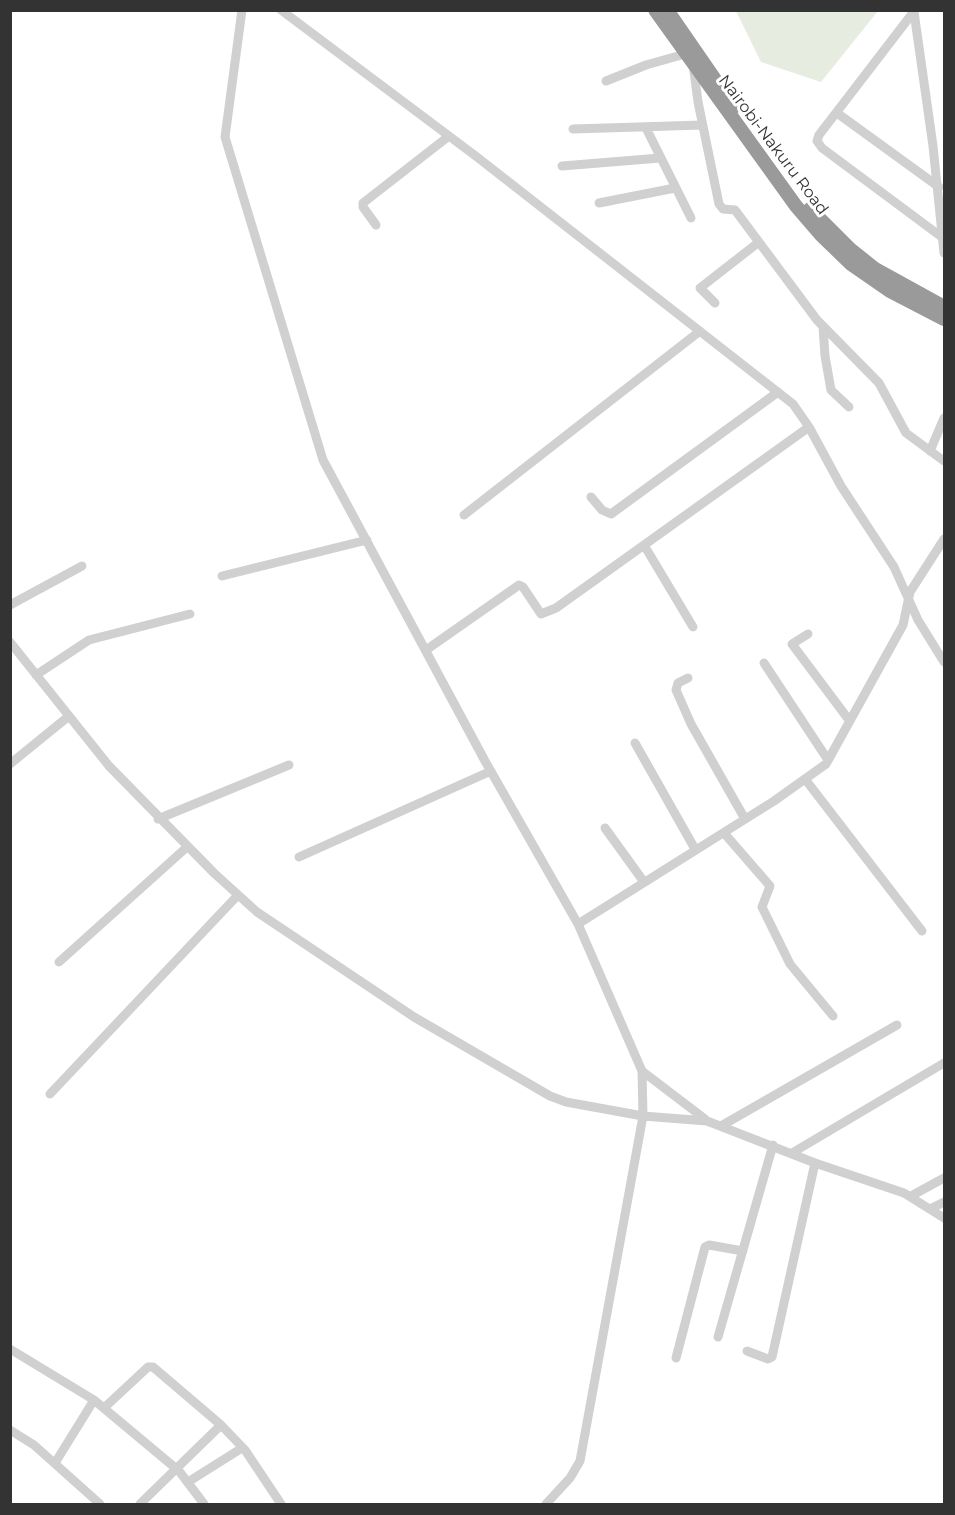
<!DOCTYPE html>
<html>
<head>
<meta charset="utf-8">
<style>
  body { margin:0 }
  #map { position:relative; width:955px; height:1515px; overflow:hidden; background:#fff; font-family:Montserrat,sans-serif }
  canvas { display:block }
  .frame { position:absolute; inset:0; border:12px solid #333; pointer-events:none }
</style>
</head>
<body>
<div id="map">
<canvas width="955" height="1515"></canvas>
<div class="frame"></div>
</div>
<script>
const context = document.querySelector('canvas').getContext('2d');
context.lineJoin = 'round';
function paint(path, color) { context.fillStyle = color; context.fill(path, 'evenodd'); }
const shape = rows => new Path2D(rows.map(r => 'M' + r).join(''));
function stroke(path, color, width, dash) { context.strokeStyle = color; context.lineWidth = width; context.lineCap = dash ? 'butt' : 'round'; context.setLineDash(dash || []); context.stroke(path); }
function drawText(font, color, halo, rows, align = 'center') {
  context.font = font + ' Montserrat,sans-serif'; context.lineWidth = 6; context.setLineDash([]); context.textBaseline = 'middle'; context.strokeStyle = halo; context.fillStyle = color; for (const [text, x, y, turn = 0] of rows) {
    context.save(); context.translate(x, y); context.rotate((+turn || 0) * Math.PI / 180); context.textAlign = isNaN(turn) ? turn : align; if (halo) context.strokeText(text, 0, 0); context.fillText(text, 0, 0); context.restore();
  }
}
const green = shape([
  [736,11,878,11,821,82,761,62]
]);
const minor = shape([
  [242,10,225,137,323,460,485,761,578,924],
  [281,10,477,157,793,404,809,427,841,486,894,567,918,620,944,662],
  [915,10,819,135,817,141,822,148,943,238],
  [914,12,933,146,944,253],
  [693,64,698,102,719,204,723,209,735,210,817,320,879,383,906,433,944,461],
  [606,81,646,65,685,54],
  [837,113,939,187],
  [646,128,691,218],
  [573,129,702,125],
  [562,166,660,158],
  [599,203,675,188],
  [376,225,363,207,363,203,449,136],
  [715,303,700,288,759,242],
  [823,327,825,356,831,390,849,407],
  [930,451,944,418],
  [591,497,602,510,611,514,778,392],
  [464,515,700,331],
  [644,545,693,627],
  [222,576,367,540],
  [10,605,82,566],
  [808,634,792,644,849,720],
  [10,642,109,766,214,873,257,912,414,1017,550,1096,566,1102,643,1116,707,1121,815,1163,904,1193,944,1218],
  [426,650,519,585,523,587,541,614,556,608,809,427],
  [764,663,828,760],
  [36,675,89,640,190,614],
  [688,678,678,683,676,690,691,724,745,819],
  [635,743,695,849],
  [10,764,69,716],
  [805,779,922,931],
  [158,819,289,765],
  [605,828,644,882],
  [724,833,770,886,762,907,790,964,833,1016],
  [299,857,491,771],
  [59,962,187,847],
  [642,1071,705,1119],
  [50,1094,238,895],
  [721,1126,897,1025],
  [792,1153,944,1063],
  [911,1196,944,1178],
  [932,1208,944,1202],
  [718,1337,773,1145],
  [10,1349,94,1400,179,1471,204,1504],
  [747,1351,768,1359,772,1357,815,1163],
  [676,1358,705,1247,709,1245,743,1251],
  [104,1408,148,1367,153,1367,221,1425,245,1450,281,1504],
  [10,1430,34,1445,100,1504],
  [55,1463,94,1400],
  [188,1482,242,1448],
  [140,1504,221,1425],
  [546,1504,570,1478,580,1461,643,1116,642,1071,578,924,774,801,826,764,903,625,910,592,944,539]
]);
const highway = shape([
  [655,10,796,206,821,235,851,264,890,291,944,319],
  [667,10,734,107],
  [810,209,850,249,875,269,944,307]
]);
const streetNames = [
  ["Nairobi-Nakuru Road",773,145,53]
];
paint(green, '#e6ecdf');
stroke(minor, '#d0d0d0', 9);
stroke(highway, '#9a9a9a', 14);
drawText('16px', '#333', '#fff', streetNames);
</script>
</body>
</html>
